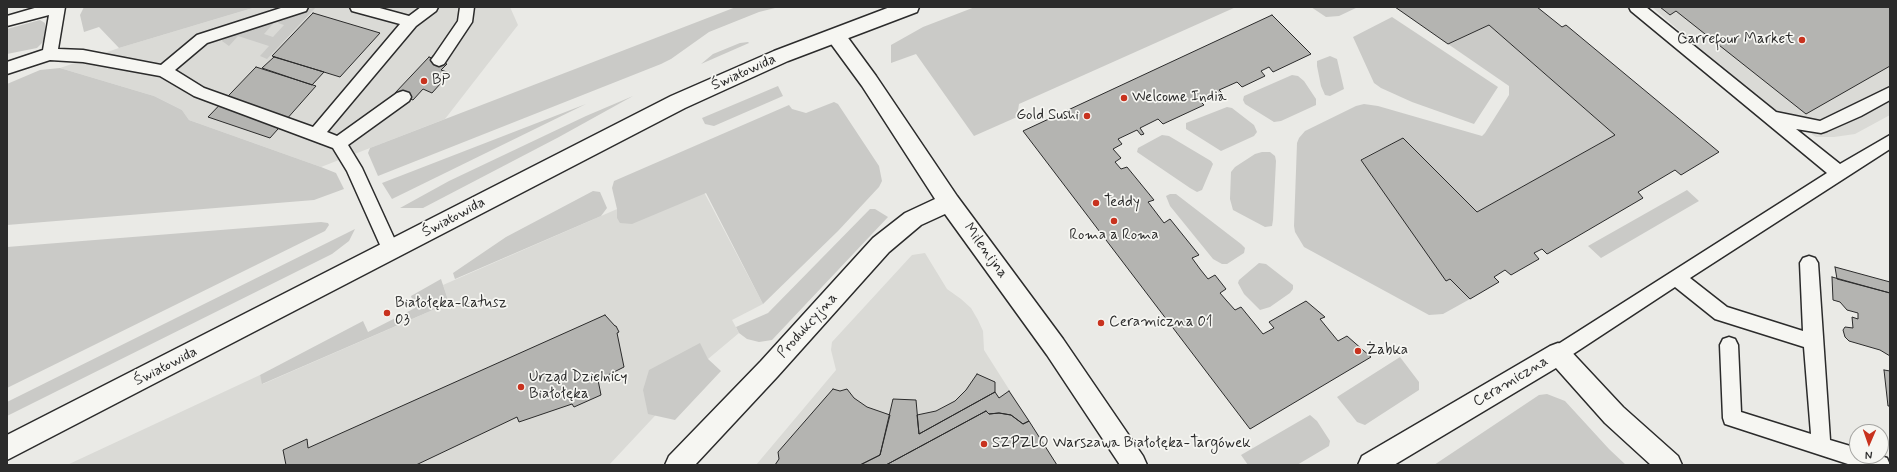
<!DOCTYPE html>
<html>
<head>
<meta charset="utf-8">
<style>
  body { margin:0 }
  #map { position:relative; width:1897px; height:472px; overflow:hidden; background:#eaeae6; font-family:Mynerve,sans-serif }
  canvas { display:block }
  .frame { position:absolute; inset:0; border:8px solid #2b2b2b; pointer-events:none }
  .north { position:absolute; left:1849px; top:424px; width:40px; height:40px; box-sizing:border-box; background:#f6f6f2; border:1px solid #a5a5a2; border-radius:50%; rotate:182deg; font-size:11px; font-weight:700; line-height:16px; text-align:center; color:#2b2b2b }
  .north::after { content:''; display:block; margin:auto; width:14px; height:18px; background:#c8321e; clip-path:polygon(50% 0,100% 100%,50% 72%,0 100%) }
</style>
</head>
<body>
<div id="map">
<canvas width="1897" height="472"></canvas>
<div class="frame"></div>
<div class="north">N</div>
</div>
<script>
const context = document.querySelector('canvas').getContext('2d');
context.lineJoin = 'round';
function paint(path, color) { context.fillStyle = color; context.fill(path, 'evenodd'); }
const shape = rows => new Path2D(rows.map(r => 'M' + r).join(''));
function stroke(path, color, width, dash) { context.strokeStyle = color; context.lineWidth = width; context.lineCap = dash ? 'butt' : 'round'; context.setLineDash(dash || []); context.stroke(path); }
function drawText(font, color, halo, rows, align = 'center') {
  context.font = font + ' Mynerve,sans-serif'; context.lineWidth = 3.5; context.setLineDash([]); context.textBaseline = 'middle'; context.strokeStyle = halo; context.fillStyle = color; for (const [text, x, y, turn = 0] of rows) {
    context.save(); context.translate(x, y); context.rotate((+turn || 0) * Math.PI / 180); context.textAlign = isNaN(turn) ? turn : align; if (halo) context.strokeText(text, 0, 0); context.fillText(text, 0, 0); context.restore();
  }
}
const built = shape([
  [256,7,510,7,518,25,445,119,321,167,189,120,182,110,154,96,60,68,119,48],
  [1652,7,1890,7,1890,115,1855,134,1834,137,1816,137,1765,105],
  [695,175,763,304,732,320,739,333,708,359,609,465,67,465,260,375,263,384,449,303,443,285],
  [925,253,947,289,961,299,971,308,978,320,983,331,984,350,1057,465,756,465,836,370,831,350,832,342,912,255]
]);
const green = shape([
  [84,7,256,7,119,48,99,27,84,32,80,15],
  [316,7,267,59,260,56,269,46,238,36,229,46,222,41,226,35,278,18,264,34,273,37,284,25,278,23,283,17],
  [736,7,779,7,759,12,709,32,671,59,661,64,378,176,368,153,370,148],
  [975,7,1236,7,1019,104,1017,117,974,136,916,54,891,63,891,45,923,27],
  [1311,7,1358,7,1339,16,1326,17],
  [1392,17,1498,87,1474,124,1412,102,1381,88,1374,83,1353,37],
  [40,20,45,23,45,40,37,48,7,54,7,29],
  [1489,25,1615,135,1477,212,1403,138,1361,159,1450,279,1470,299,1443,314,1429,315,1304,247,1295,232,1294,226,1297,143,1299,138,1305,131,1356,106,1364,104,1378,106,1482,136,1485,133,1509,95,1509,86,1448,44],
  [748,42,749,43,701,64,713,54,740,43],
  [1330,56,1337,59,1344,89,1330,96,1325,95,1321,86,1317,66,1317,61],
  [60,68,154,96,182,110,189,120,321,167,336,173,344,189,314,200,7,225,7,84,40,70],
  [1292,75,1298,76,1304,81,1316,99,1316,105,1281,121,1274,122,1245,104,1243,100,1244,96],
  [778,86,783,96,714,126,705,124,702,118],
  [633,96,559,137,423,208,400,208,449,181,586,116],
  [834,102,838,104,879,166,882,181,879,187,838,231,763,304,706,193,632,224,620,223,617,218,617,209,612,188,614,181,789,105,792,109,806,113],
  [586,104,392,199,382,183],
  [1227,107,1232,108,1254,125,1257,132,1254,136,1221,151,1186,129,1186,123],
  [1162,135,1169,136,1211,161,1213,164,1202,190,1197,192,1190,188,1137,152,1138,148],
  [1262,152,1270,152,1275,156,1276,161,1273,220,1272,226,1265,227,1233,210,1230,199,1231,172,1235,167,1255,154],
  [1687,190,1699,201,1601,258,1588,246],
  [593,191,600,192,607,208,601,216,455,279,453,273,506,237],
  [1170,194,1176,194,1241,244,1245,248,1244,253,1227,264,1222,264,1213,259,1170,206,1166,196],
  [870,209,875,209,888,217,772,340,759,342,747,339,739,333,736,327,768,313],
  [321,222,328,223,329,225,325,231,7,388,7,247],
  [355,229,349,241,332,254,7,416,7,402],
  [1259,263,1266,264,1293,285,1293,289,1290,293,1270,307,1260,310,1244,294,1238,283,1239,280],
  [441,279,449,303,262,384,260,375,363,321,368,332,415,308,411,296],
  [700,343,708,359,721,371,675,420,648,414,643,390,649,370],
  [1400,357,1419,382,1419,390,1365,425,1357,422,1337,397],
  [1547,394,1565,401,1609,449,1626,465,1434,465,1539,395],
  [1310,415,1317,421,1330,441,1329,446,1297,465,1248,465,1241,455]
]);
const building = shape([
  [1395,7,1537,7,1562,27,1566,25,1719,152,1681,175,1675,170,1638,192,1643,198,1549,253,1547,254,1542,249,1534,253,1539,259,1511,275,1505,270,1494,277,1499,282,1470,299,1450,279,1446,281,1361,160,1403,138,1477,212,1615,135,1489,25,1448,44,1395,7],
  [1660,7,1890,7,1890,66,1806,114,1676,11,1670,15,1660,7],
  [313,13,380,33,340,77,272,56,313,13],
  [1272,15,1311,54,1273,72,1269,67,1261,71,1265,76,1242,87,1237,82,1219,90,1224,95,1211,101,1207,96,1199,100,1204,105,1163,124,1158,119,1140,128,1144,134,1141,135,1137,130,1118,139,1122,144,1113,149,1121,158,1115,162,1121,169,1127,167,1154,200,1148,202,1164,223,1170,219,1199,255,1192,258,1200,269,1208,279,1215,275,1226,289,1220,293,1226,300,1235,310,1241,307,1263,334,1274,328,1269,322,1306,301,1325,317,1320,319,1338,341,1347,336,1371,357,1250,429,1023,131,1272,15],
  [274,57,324,72,312,85,262,68,274,57],
  [429,57,447,64,441,70,450,73,432,93,423,89,413,100,395,93,429,57],
  [256,67,316,86,270,138,208,117,256,67],
  [1835,267,1890,282,1890,293,1837,279,1835,267],
  [1832,277,1890,293,1890,356,1880,350,1849,341,1845,337,1843,330,1845,327,1853,328,1852,317,1858,319,1858,313,1847,310,1840,302,1833,300,1832,277],
  [605,315,615,326,616,326,619,332,617,333,624,367,598,380,601,395,574,407,572,404,519,422,517,417,416,465,286,465,283,450,307,439,308,448,605,315],
  [1884,370,1890,371,1890,406,1888,406,1884,370],
  [977,374,995,382,995,392,919,434,917,415,936,411,955,401,966,390,977,374],
  [833,389,840,391,847,389,854,398,867,407,890,415,880,455,860,465,775,465,779,459,778,452,833,389],
  [1009,391,1029,421,1023,424,1011,415,999,413,989,414,986,411,886,465,860,465,880,455,893,399,916,400,919,434,995,392,999,398,1009,391],
  [986,411,989,414,999,413,1011,415,1023,424,1029,421,1057,465,886,465,986,411]
]);
const service = shape([
  [38,7,65,7,58,49,83,50,161,65,197,35,284,7,308,7,306,11,207,43,175,70,204,88,313,127,400,24,352,11,350,7,376,7,409,16,421,7,438,7,436,11,416,26,327,132,337,136,397,93,403,91,409,93,411,97,409,101,348,145,362,168,400,251,397,256,391,258,385,256,347,171,333,148,194,96,160,76,83,62,50,60,7,74,7,62,43,50,49,15,7,26,7,16,38,7],
  [460,7,474,7,472,22,444,64,439,66,434,64,431,60,434,56,458,21,460,7],
  [1629,7,1646,7,1776,112,1820,121,1890,87,1890,100,1861,116,1827,131,1821,133,1796,129,1840,164,1890,135,1890,149,1690,278,1727,307,1803,331,1800,263,1803,258,1809,256,1815,258,1818,263,1830,440,1857,448,1857,456,1881,456,1887,458,1890,465,1851,465,1725,424,1723,418,1720,345,1723,339,1729,337,1735,339,1738,345,1741,412,1811,434,1804,347,1715,319,1675,287,1564,360,1558,362,1552,360,1549,354,1552,348,1827,173,1631,11,1629,7]
]);
const minor = shape([
  [836,29,843,31,876,76,957,196,1063,339,1143,456,1147,465,1120,465,1047,355,945,214,921,225,889,252,777,377,695,465,665,465,669,456,761,361,873,238,905,213,935,199,862,86,829,41,826,36,829,31,836,29],
  [1558,343,1566,346,1623,407,1678,456,1682,465,1651,465,1605,423,1556,368,1394,465,1358,465,1362,456,1550,346,1558,343]
]);
const tertiary = shape([
  [890,7,919,7,917,12,788,61,685,108,7,460,7,435,671,96,774,51,890,7]
]);
const markers = [
  [1802,40,4,"#c8321e"],
  [424,81,4,"#c8321e"],
  [1124,98,4,"#c8321e"],
  [1087,116,4,"#c8321e"],
  [1096,203,4,"#c8321e"],
  [1114,221,4,"#c8321e"],
  [387,313,4,"#c8321e"],
  [1101,323,4,"#c8321e"],
  [1358,351,4,"#c8321e"],
  [521,387,4,"#c8321e"],
  [984,444,4,"#c8321e"]
];
const poiNames = [
  ["Carrefour Market",1794,40,"right"],
  ["BP",432,81],
  ["Welcome India",1132,98],
  ["Gold Sushi",1079,116,"right"],
  ["Teddy",1104,203],
  ["Roma a Roma",1114,236,"center"],
  ["Białołęka-Ratusz",395,304],
  ["03",395,321],
  ["Ceramiczna 01",1109,323],
  ["Żabka",1366,351],
  ["Urząd Dzielnicy",529,378],
  ["Białołęka",529,395],
  ["SZPZLO Warszawa Białołęka-Targówek",992,444]
];
const streetNames = [
  ["Światowida",744,73,-24],
  ["Światowida",454,218,-28],
  ["Milenijna",985,251,54],
  ["Produkcyjna",808,326,-48],
  ["Światowida",166,367,-27],
  ["Ceramiczna",1511,382,-31]
];
paint(built, '#dadad6');
paint(green, '#cacac7');
paint(building, '#b4b4b1');
stroke(building, '#2b2b2b', 1);
stroke(service, '#2b2b2b', 3);
stroke(minor, '#2b2b2b', 3);
stroke(tertiary, '#2b2b2b', 3);
paint(service, '#f6f6f2');
paint(minor, '#f6f6f2');
paint(tertiary, '#f6f6f2');
for (const [x, y, r, color] of markers) { const dot = new Path2D(); dot.arc(x, y, r, 0, 2 * Math.PI); context.fillStyle = color; context.fill(dot); stroke(dot, '#f6f6f2', 1.5); }
drawText('15px', '#2b2b2b', '#f6f6f2', poiNames, 'left');
drawText('15px', '#2b2b2b', '#f6f6f2', streetNames);
</script>
</body>
</html>
